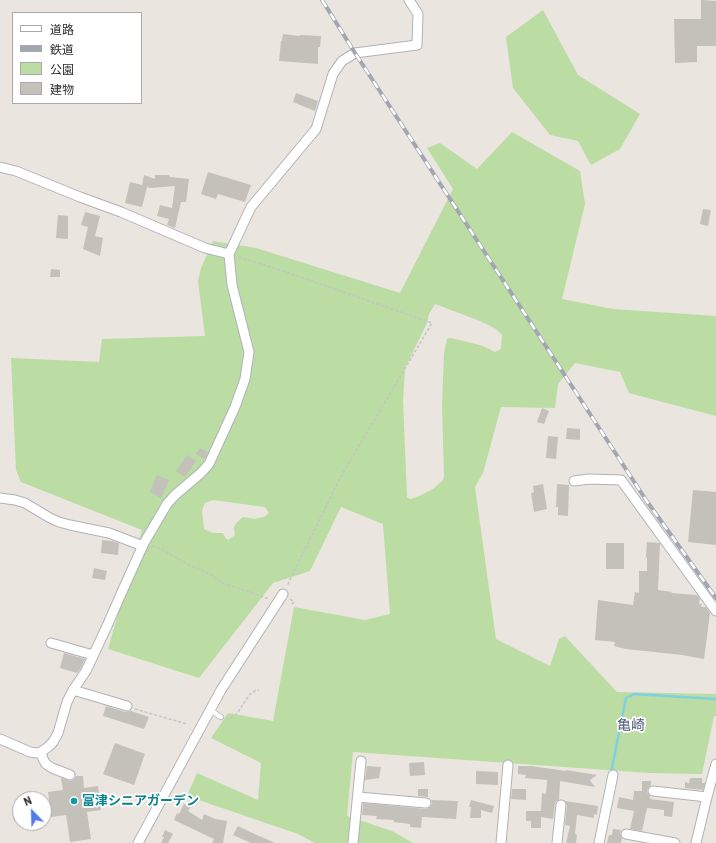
<!DOCTYPE html>
<html>
<head>
<meta charset="utf-8">
<style>
  body { margin:0 }
  #map { position:relative; width:716px; height:843px; overflow:hidden; background:#ebe5df; font-family:Barlow,"Noto Sans JP",sans-serif }
  canvas { display:block }
  .legend { position:absolute; left:12px; top:12px; width:130px; height:92px; box-sizing:border-box; background:#fff; border:1px solid #aaa; margin:0; padding:5px 7px; list-style:none; font-size:12px; color:#2b2b2b }
  .legend li { display:flex; align-items:center; gap:8px; height:20px }
  .legend b { width:20px; border:1px solid #aaa }
  .north { position:absolute; left:12px; top:791px; width:40px; height:40px; box-sizing:border-box; background:#fff; border:1px solid #aaa; border-radius:50%; rotate:337deg; font-size:11px; font-weight:700; line-height:16px; text-align:center; color:#2b2b2b }
  .north::after { content:''; display:block; margin:auto; width:14px; height:18px; background:#517be6; clip-path:polygon(50% 0,100% 100%,50% 72%,0 100%) }
</style>
</head>
<body>
<div id="map">
<canvas width="716" height="843"></canvas>
<ul class="legend">
<li><b style="height:5px;background:#fff"></b>道路</li>
<li><b style="height:5px;background:#a2a6b3"></b>鉄道</li>
<li><b style="height:11px;background:#bbdca2"></b>公園</li>
<li><b style="height:11px;background:#c4c0ba"></b>建物</li>
</ul>
<div class="north">N</div>
</div>
<script>
const context = document.querySelector('canvas').getContext('2d');
context.lineJoin = 'round';
function paint(path, color) { context.fillStyle = color; context.fill(path, 'evenodd'); }
const shape = rows => new Path2D(rows.map(r => 'M' + r).join(''));
function stroke(path, color, width, dash) { context.strokeStyle = color; context.lineWidth = width; context.lineCap = dash ? 'butt' : 'round'; context.setLineDash(dash || []); context.stroke(path); }
function drawText(font, color, halo, rows, align = 'center') {
  context.font = font + ' Barlow,"Noto Sans JP",sans-serif'; context.lineWidth = 3.5; context.setLineDash([]); context.textBaseline = 'middle'; context.strokeStyle = halo; context.fillStyle = color; for (const [text, x, y, turn = 0] of rows) {
    context.save(); context.translate(x, y); context.rotate((+turn || 0) * Math.PI / 180); context.textAlign = isNaN(turn) ? turn : align; if (halo) context.strokeText(text, 0, 0); context.fillText(text, 0, 0); context.restore();
  }
}
const green = shape([
  [543,10,578,75,640,114,620,149,591,165,578,141,550,135,513,88,506,37],
  [512,132,580,171,585,204,562,299,613,309,716,316,716,416,629,393,620,372,575,363,558,384,555,408,501,407,483,473,475,487,496,639,550,666,559,639,565,636,617,692,716,694,716,716,714,716,702,774,649,773,353,752,347,816,392,831,413,843,315,843,298,834,187,796,197,773,258,800,261,763,211,738,228,713,273,721,294,607,365,620,390,614,383,524,341,507,310,571,273,583,199,678,108,649,142,530,21,482,16,470,11,358,99,362,102,339,205,336,198,281,201,268,213,241,256,248,400,293,453,189,427,148,440,143,477,169],
  [435,304,480,321,496,329,502,335,501,349,495,352,483,346,464,341,450,338,447,339,444,353,442,405,444,476,443,480,433,489,417,497,410,499,407,497,403,400,405,368,427,323,429,314],
  [213,500,265,507,269,513,264,517,255,519,243,517,237,522,234,527,235,535,228,540,225,537,223,533,213,533,204,529,202,510,205,503]
]);
const stream = shape([
  [611,773,626,698,634,694,716,699]
]);
const building = shape([
  [701,0,716,1,716,46,697,46,697,62,675,63,674,19,701,19],
  [283,34,300,36,300,35,321,36,320,47,318,47,318,64,279,61,281,41,282,41],
  [296,93,318,101,315,111,293,102],
  [208,172,251,185,245,202,218,194,216,199,201,194],
  [144,175,155,179,155,175,169,175,170,177,189,179,186,202,181,202,175,228,167,225,169,219,157,216,160,205,172,208,175,186,150,188,147,187,142,207,125,203,130,182,142,185],
  [703,209,711,210,708,226,700,224],
  [85,212,100,216,95,236,103,238,100,256,83,249,88,227,81,225],
  [58,215,68,216,68,239,56,238],
  [51,269,60,270,60,277,50,277],
  [542,408,549,411,544,424,537,422],
  [567,428,580,429,580,440,566,439],
  [548,436,558,437,556,459,546,458],
  [200,448,208,452,204,459,196,454],
  [187,455,196,461,185,477,176,471],
  [157,475,169,480,161,498,150,492],
  [543,484,547,509,534,512,531,493,534,492,533,486],
  [557,484,569,485,568,516,558,515,558,507,556,507],
  [693,490,716,492,716,545,688,542],
  [102,540,112,541,119,543,118,555,101,553],
  [647,542,659,543,660,543,658,590,672,592,671,593,697,595,700,599,699,604,702,604,701,607,706,607,710,613,704,659,682,655,626,649,614,646,615,642,595,640,598,600,633,605,635,592,639,593,639,571,647,571,647,558,646,557],
  [606,543,624,543,624,569,606,569],
  [94,568,107,571,105,580,92,578],
  [64,653,85,659,81,668,77,673,60,668],
  [106,706,125,712,131,711,149,717,144,729,103,716],
  [115,743,145,754,134,785,103,774],
  [424,762,425,775,410,776,409,763],
  [367,766,381,767,379,778,365,780],
  [518,766,531,766,566,771,566,770,597,775,590,780,595,787,560,781,559,800,556,801,555,804,553,819,541,817,541,828,531,828,531,821,526,821,526,811,541,811,542,793,546,794,547,780,525,778,526,775,518,774],
  [476,771,498,772,498,785,476,784],
  [76,776,83,776,84,788,98,786,101,810,87,812,91,839,70,842,66,815,51,817,48,792,63,790,61,778,71,781,74,779],
  [690,778,702,778,702,783,705,783,703,790,685,788,685,782,689,783],
  [642,781,651,781,651,785,648,788,647,791,648,794,650,796,650,799,674,802,672,817,664,816,664,810,647,808,642,831,630,829,634,811,617,808,619,797,633,800,634,791,642,791],
  [418,789,428,789,428,797,418,796],
  [512,789,526,789,526,800,511,799],
  [431,800,458,801,456,819,422,817,421,828,410,827,410,824,394,822,394,820,376,819,377,816,362,815,363,803,426,809,429,808,431,806,432,803],
  [471,800,494,806,492,813,481,810,481,818,470,818,471,807,469,807],
  [565,801,598,806,597,815,594,814,594,818,577,815,575,834,577,835,576,843,566,843,570,826,565,825,567,806],
  [184,804,191,807,188,811,202,820,204,814,215,819,227,821,223,843,212,843,214,839,174,820,177,813,179,814],
  [238,826,248,831,275,843,251,843,244,840,233,835],
  [613,829,621,830,620,833,622,839,621,843,607,843,609,835,612,835],
  [165,830,173,834,168,843,161,843,164,837,162,837]
]);
const path = shape([
  [239,257,280,270,432,323,341,476,287,586],
  [152,546,165,551,189,565,210,574,224,584,250,592,269,599],
  [290,599,294,602,291,605],
  [135,709,187,724],
  [226,719,230,719,236,715,250,694,255,691,259,690]
]);
const lane = shape([
  [210,710,221,717]
]);
const street = shape([
  [0,167,16,171,80,197,121,212,205,248,229,254],
  [574,481,589,479,621,480,716,611],
  [0,498,15,500,25,503,50,518,59,522,70,525,109,533,143,546],
  [51,643,93,655],
  [73,690,127,706],
  [0,739,30,752,37,753,41,752,48,747,53,742,58,733,67,702,73,690,86,671,107,626,121,594,144,543,167,504,175,495,201,473,209,464,235,407,245,379,249,352,232,285,229,254,251,207,316,129,333,74,342,61,355,53,417,45,418,14,409,0],
  [41,752,43,759,46,764,52,768,70,775],
  [653,791,707,797],
  [358,797,426,803],
  [626,834,675,843],
  [138,843,221,690,283,594],
  [353,843,361,761],
  [501,843,508,765],
  [557,843,561,805],
  [599,843,613,775],
  [696,843,707,797,716,764]
]);
const rail = shape([
  [322,0,355,53,646,500,716,598]
]);
const markers = [
  [74,801,4,"#0f9aa8"]
];
const cultureNames = [
  ["富津シニアガーデン",82,801]
];
const neighbourhoodNames = [
  ["亀崎",631,725]
];
paint(green, '#bbdca2');
stroke(stream, '#7ed1e2', 2.5);
paint(building, '#c4c0ba');
stroke(lane, '#afb2ba', 6);
stroke(street, '#afb2ba', 11);
stroke(path, '#c4c4c4', 1.5, [3, 2]);
stroke(lane, '#fff', 4.5);
stroke(street, '#fff', 9);
stroke(rail, '#a2a6b3', 4);
stroke(rail, '#fff', 2.5, [8]);
for (const [x, y, r, color] of markers) { const dot = new Path2D(); dot.arc(x, y, r, 0, 2 * Math.PI); context.fillStyle = color; context.fill(dot); stroke(dot, '#fff', 1.5); }
drawText('bold 13px', '#0d838f', '#fff', cultureNames, 'left');
drawText('14px', '#505b77', '#fff', neighbourhoodNames);
</script>
</body>
</html>
